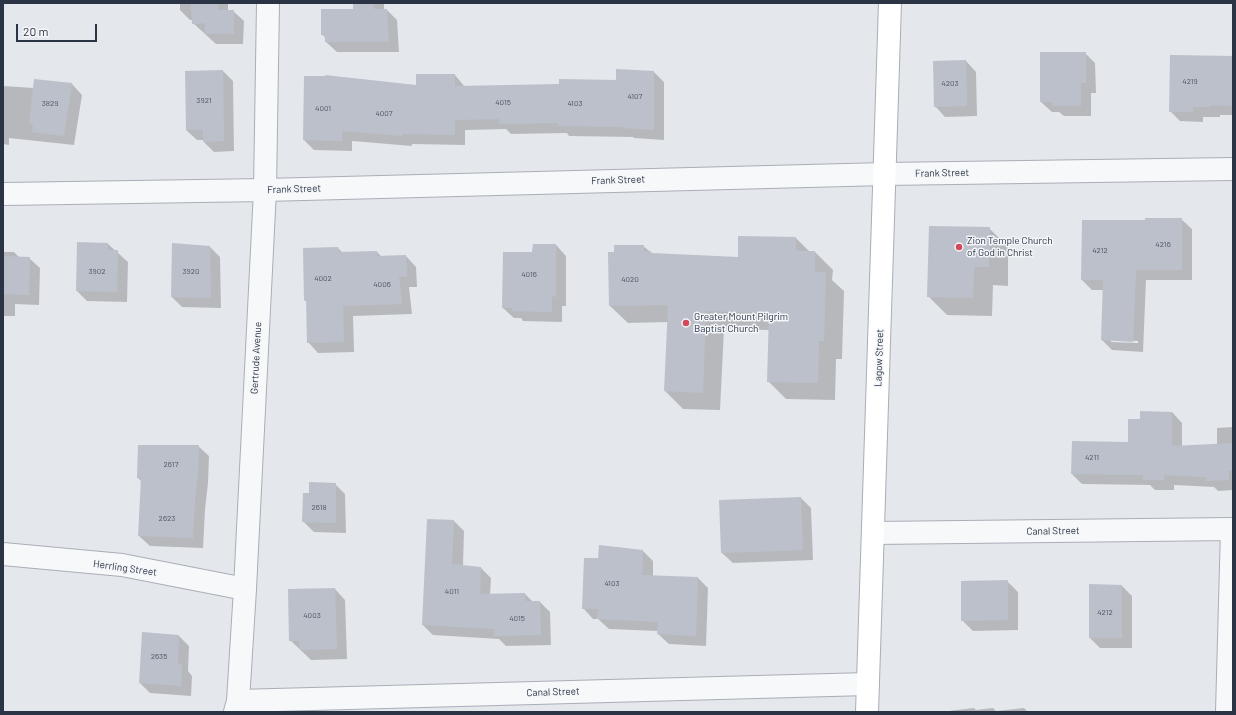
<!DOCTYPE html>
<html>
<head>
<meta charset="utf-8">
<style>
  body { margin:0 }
  #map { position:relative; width:1236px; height:715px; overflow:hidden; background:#e4e7ec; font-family:Barlow,sans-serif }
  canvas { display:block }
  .frame { position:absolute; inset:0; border:4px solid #2b3445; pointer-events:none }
  .scale { position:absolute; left:16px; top:24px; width:81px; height:18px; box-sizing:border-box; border:2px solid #2b3445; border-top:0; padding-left:5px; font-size:12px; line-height:14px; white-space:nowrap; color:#2b3445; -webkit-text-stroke:3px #f4f6f9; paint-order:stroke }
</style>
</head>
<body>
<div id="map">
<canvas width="1236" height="715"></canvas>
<div class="frame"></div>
<div class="scale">20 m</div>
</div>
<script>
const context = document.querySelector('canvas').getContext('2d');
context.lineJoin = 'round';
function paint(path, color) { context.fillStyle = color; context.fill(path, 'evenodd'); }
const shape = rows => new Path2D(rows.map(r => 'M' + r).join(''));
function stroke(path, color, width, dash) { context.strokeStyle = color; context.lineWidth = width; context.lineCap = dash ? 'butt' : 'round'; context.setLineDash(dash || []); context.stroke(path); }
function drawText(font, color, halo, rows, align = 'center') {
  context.font = font + ' Barlow,sans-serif'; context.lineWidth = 3; context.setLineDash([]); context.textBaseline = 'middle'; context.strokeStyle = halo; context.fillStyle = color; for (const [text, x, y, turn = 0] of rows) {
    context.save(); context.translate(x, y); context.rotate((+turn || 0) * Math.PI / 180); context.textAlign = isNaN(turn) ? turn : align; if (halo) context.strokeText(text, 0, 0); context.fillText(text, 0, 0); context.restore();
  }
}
const shadow = shape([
  [180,3,228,3,228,11,233,11,244,21,243,44,216,44,193,23,193,20,190,20,180,10],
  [354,3,384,3,384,10,387,10,397,20,399,52,337,52,326,42,326,39,322,34,354,10],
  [1085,53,1095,63,1096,93,1091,93,1091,116,1064,116,1059,112,1052,112,1041,102],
  [1233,57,1233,115,1220,115,1220,117,1203,117,1203,122,1180,121,1170,111],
  [966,61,976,72,977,116,945,117,935,106],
  [223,71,233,81,234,151,214,152,204,142,204,140,197,140,186,130],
  [654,72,664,82,664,140,634,138,633,137,569,136,567,133,511,134,506,129,465,130,465,145,412,144,412,146,352,141,352,151,314,150,304,140,417,86,455,75,465,87,560,85,617,81],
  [72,84,82,95,74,145,9,138,9,145,3,144,3,86,34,88],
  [1181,219,1192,229,1192,280,1146,280,1143,352,1112,350,1102,340,1104,290,1092,290,1082,280,1146,221],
  [1111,340,1138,341,1138,343,1111,342],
  [989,228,1008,247,1008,286,993,285,992,316,947,315,928,296],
  [796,238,810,252,815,252,833,270,832,280,844,291,842,359,836,359,835,400,786,399,768,381,769,330,724,329,720,410,683,409,665,391,668,322,628,323,610,306,643,246,653,254,739,258],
  [78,243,108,244,128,262,127,302,87,301,77,291],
  [556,245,566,256,566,306,562,306,562,322,523,321,521,318,514,318,503,308,533,253],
  [209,246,220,257,221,308,182,307,172,297],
  [338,248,343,253,377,252,382,257,406,256,416,267,417,287,409,287,412,314,353,316,354,352,318,353,308,342,307,303,305,300],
  [3,252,14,252,19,257,29,258,40,268,39,305,15,304,15,316,3,316],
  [1141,412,1172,412,1182,423,1182,447,1217,445,1217,428,1233,427,1233,490,1218,491,1214,487,1174,485,1174,490,1155,490,1150,485,1082,484,1072,474,1129,443,1141,420],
  [198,446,209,456,208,483,205,510,203,548,150,546,139,536,142,482,138,478],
  [335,484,345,494,346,533,314,532,303,521,310,494],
  [801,498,811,508,813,560,733,563,722,553],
  [454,521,464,531,463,566,481,568,491,578,490,595,525,594,533,602,540,602,550,612,551,645,506,646,499,639,433,635,423,625],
  [643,551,653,561,653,576,698,578,708,588,706,646,669,644,658,634,658,631,609,629,598,619,593,619,583,608,599,559],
  [1007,581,1018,592,1018,630,973,631,962,620],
  [1122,586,1132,596,1132,648,1100,648,1090,638],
  [335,589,345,600,347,659,311,660,290,640],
  [179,636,189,646,188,671,192,676,191,696,150,693,140,683],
  [974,708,976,710,993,708,996,711,1024,708,1028,712,940,712]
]);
const building = shape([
  [191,3,218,3,218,10,234,10,234,34,205,34,205,23,192,24],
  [353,3,374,3,374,9,387,9,389,42,325,42,325,35,321,35,321,9,353,9],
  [1040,52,1086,52,1086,83,1081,83,1081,106,1052,106,1052,102,1040,102],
  [1170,55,1233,56,1233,106,1210,105,1210,107,1193,107,1193,112,1169,112],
  [966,60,967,106,934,107,933,61],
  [616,69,654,71,654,130,623,128,623,127,558,126,558,123,500,124,499,119,455,120,455,135,402,134,402,136,342,131,342,141,303,140,304,76,325,76,325,75,416,85,416,74,455,74,455,86,559,84,559,79,616,80],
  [223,70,224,141,203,142,203,130,186,130,185,71],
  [34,79,72,83,64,136,32,132,33,124,29,123],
  [1145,218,1182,218,1182,270,1136,270,1133,342,1101,340,1103,280,1081,280,1082,220,1145,220],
  [929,226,990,227,989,267,974,267,973,298,927,297],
  [738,236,796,237,796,251,815,251,815,272,826,272,824,341,819,341,818,383,767,382,769,313,706,311,703,393,664,391,668,305,609,306,608,252,614,252,614,245,644,245,644,251,651,251,651,253,738,257],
  [77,242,108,243,108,250,118,250,117,292,76,291],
  [172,243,210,246,211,298,171,297],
  [533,244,556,244,556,297,552,296,552,312,512,311,512,308,502,308,503,252,532,252],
  [338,247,339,252,377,251,377,256,406,255,407,277,399,277,402,304,343,306,344,342,307,343,306,300,304,301,303,248],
  [3,256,30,257,29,295,3,294],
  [1140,411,1172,412,1172,446,1233,443,1233,471,1229,471,1229,480,1206,481,1206,477,1164,475,1164,480,1143,480,1143,475,1071,474,1072,441,1128,442,1128,419,1140,419],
  [138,445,199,445,198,472,195,499,193,538,138,536,141,478,137,478],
  [309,482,336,483,336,523,302,522,303,493,309,493],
  [801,497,803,550,721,553,719,500],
  [427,519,454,520,452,564,481,567,480,594,525,593,526,601,540,601,541,635,494,636,494,629,422,625],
  [599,545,643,550,642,575,698,577,696,636,657,634,658,622,597,619,598,609,582,609,584,558,598,558],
  [1008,580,1008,620,961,621,961,581],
  [1089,584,1122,585,1122,638,1089,638],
  [335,588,337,649,300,650,299,641,289,641,288,589],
  [142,632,179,635,178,664,182,664,181,686,139,683]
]);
const street = shape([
  [3,194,265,190,885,174,1233,169],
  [873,533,1233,529],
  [3,554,122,565,245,589],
  [238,701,868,684],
  [235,712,238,701,245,589,265,190,268,3],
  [1227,712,1232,529]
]);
const secondary = shape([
  [867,712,890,3]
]);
const markers = [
  [959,247,4,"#d1495b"],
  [686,323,4,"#d1495b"]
];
const numberNames = [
  ["4219",1190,81],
  ["4203",950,83],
  ["4107",635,96],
  ["3921",204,100],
  ["4015",503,102],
  ["3829",50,103],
  ["4103",575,103],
  ["4001",323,108],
  ["4007",384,113],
  ["4216",1163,244],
  ["4212",1100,250],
  ["3902",97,271],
  ["3920",191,271],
  ["4016",529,274],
  ["4002",323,278],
  ["4020",630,279],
  ["4006",382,284],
  ["4211",1092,457],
  ["2617",171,464],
  ["2618",319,507],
  ["2623",167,518],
  ["4103",612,583],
  ["4011",452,591],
  ["4212",1105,612],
  ["4003",312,615],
  ["4015",517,618],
  ["2635",159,656]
];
const streetNames = [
  ["Frank Street",942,173,-1],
  ["Frank Street",618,180,-2],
  ["Frank Street",294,189,-2],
  ["Gertrude Avenue",256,358,-87],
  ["Lagow Street",879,358,-88],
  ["Canal Street",1053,531,-1],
  ["Herrling Street",125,568,8],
  ["Canal Street",553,692,-2]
];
const poiNames = [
  ["Zion Temple Church",967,241],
  ["of God in Christ",967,253],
  ["Greater Mount Pilgrim",694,317],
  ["Baptist Church",694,329]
];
paint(shadow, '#0003');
paint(building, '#bbc0ca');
stroke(street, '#a9aeb7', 24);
stroke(secondary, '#a9aeb7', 24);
stroke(street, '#f7f8fa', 22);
stroke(secondary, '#fff', 22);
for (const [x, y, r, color] of markers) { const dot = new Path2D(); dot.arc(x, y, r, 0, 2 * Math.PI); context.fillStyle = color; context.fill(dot); stroke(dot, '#f4f6f9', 1.5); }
drawText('8px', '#4f5766', null, numberNames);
drawText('10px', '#2b3445', '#f4f6f9', streetNames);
drawText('10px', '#2b3445', '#f4f6f9', poiNames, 'left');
</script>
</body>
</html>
